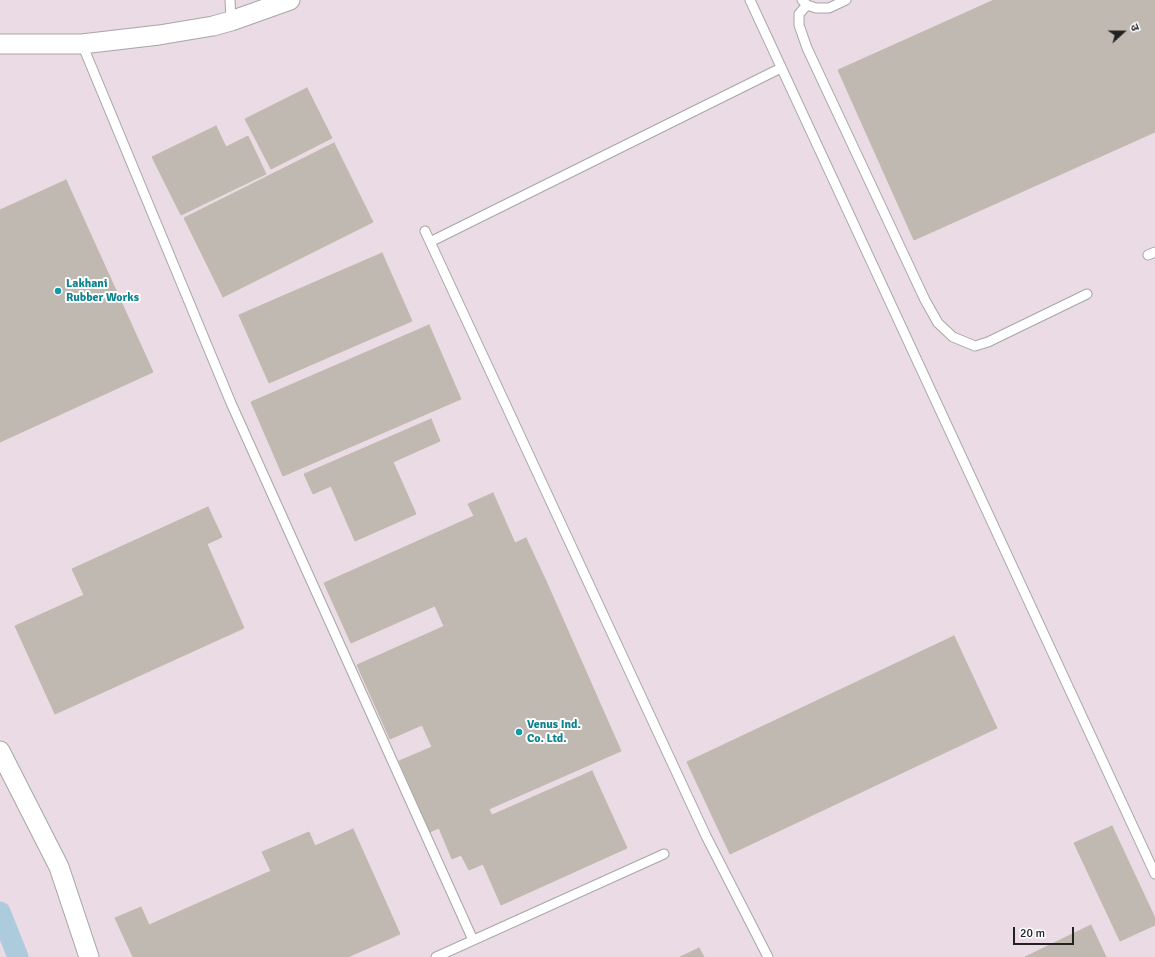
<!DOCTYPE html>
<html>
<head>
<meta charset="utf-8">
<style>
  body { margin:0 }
  #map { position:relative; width:1155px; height:957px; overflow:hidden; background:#f2f0e9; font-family:Signika,"Noto Sans Devanagari",sans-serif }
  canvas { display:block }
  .north { position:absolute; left:1103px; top:12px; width:40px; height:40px; -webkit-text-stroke:3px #fff; paint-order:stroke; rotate:69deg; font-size:11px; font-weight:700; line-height:16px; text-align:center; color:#222 }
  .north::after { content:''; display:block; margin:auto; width:14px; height:18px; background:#222; clip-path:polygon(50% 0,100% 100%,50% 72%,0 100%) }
  .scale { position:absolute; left:1013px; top:927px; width:61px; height:18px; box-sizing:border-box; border:2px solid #222; border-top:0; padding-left:5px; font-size:12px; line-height:14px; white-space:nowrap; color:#222; -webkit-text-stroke:3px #fff; paint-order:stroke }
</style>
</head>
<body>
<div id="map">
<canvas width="1155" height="957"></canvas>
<div class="north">उ</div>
<div class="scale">20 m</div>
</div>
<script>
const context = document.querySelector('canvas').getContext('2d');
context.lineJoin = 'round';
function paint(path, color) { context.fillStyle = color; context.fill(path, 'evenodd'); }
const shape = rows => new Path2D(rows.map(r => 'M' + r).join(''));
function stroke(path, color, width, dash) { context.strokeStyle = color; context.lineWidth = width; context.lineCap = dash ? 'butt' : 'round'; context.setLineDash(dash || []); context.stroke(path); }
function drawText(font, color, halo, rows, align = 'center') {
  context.font = font + ' Signika,sans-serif'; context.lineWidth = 4; context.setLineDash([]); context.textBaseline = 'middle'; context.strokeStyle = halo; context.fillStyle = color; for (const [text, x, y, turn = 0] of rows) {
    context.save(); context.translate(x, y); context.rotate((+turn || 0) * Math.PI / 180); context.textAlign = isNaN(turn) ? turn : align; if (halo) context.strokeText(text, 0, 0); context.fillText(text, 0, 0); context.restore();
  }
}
const industrial = shape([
  [0,0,1155,0,1155,957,0,957]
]);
const canal = shape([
  [0,912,18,957]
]);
const building = shape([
  [994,0,1155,0,1155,132,914,240,838,70,994,0],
  [307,88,332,138,271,169,245,119,307,88],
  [216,126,226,147,248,136,266,174,181,215,152,157,216,126],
  [334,143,373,222,223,297,184,218,334,143],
  [66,180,153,372,0,442,0,210,66,180],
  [382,253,412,321,269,383,239,315,382,253],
  [429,325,461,399,283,476,251,402,429,325],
  [431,419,440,441,393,462,416,514,355,541,331,486,313,494,304,474,431,419],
  [493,493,525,566,351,643,324,583,474,516,468,504,493,493],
  [208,507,222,537,207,544,244,628,55,714,15,626,84,595,72,569,208,507],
  [526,538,546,581,444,626,435,606,525,566,515,543,526,538],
  [546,581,621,751,489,809,509,853,469,870,461,855,452,859,439,828,430,832,399,761,432,747,422,725,390,739,357,665,546,581],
  [954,636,997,728,730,854,687,762,954,636],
  [592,771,627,848,501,905,483,864,509,853,492,815,592,771],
  [1112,826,1155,918,1155,925,1120,941,1074,843,1112,826],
  [353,829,400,934,348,957,133,957,115,918,141,907,149,925,271,871,262,852,309,832,315,846,353,829],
  [1091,925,1106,957,1025,957,1091,925],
  [699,948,704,957,680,957,699,948]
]);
const lane = shape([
  [230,0,231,21],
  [750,0,1155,874],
  [802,0,807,5,816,8,829,8,846,0],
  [807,5,799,14,799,25,807,48,925,300,938,323,953,337,975,346,988,342,1087,294],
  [82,44,231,403,473,940],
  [425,231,706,836,768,957],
  [430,242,781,68],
  [1148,255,1155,252],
  [436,957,664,854]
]);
const street = shape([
  [0,44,82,44,159,35,213,26,231,21,290,0],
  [0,751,59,867,89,957]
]);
const markers = [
  [58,291,4,"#0f9aa8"],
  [519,732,4,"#0f9aa8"]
];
const cultureNames = [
  ["Lakhani",66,284],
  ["Rubber Works",66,298],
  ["Venus Ind.",527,725],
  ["Co. Ltd.",527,739]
];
paint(industrial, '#eadbe5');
stroke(canal, '#accbdd', 21);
paint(building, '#bfb9b2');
stroke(building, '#c3b9ac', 1);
stroke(lane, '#a6a6a6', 11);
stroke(street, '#a6a6a6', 21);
stroke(lane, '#fff', 9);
stroke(street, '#fff', 19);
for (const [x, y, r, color] of markers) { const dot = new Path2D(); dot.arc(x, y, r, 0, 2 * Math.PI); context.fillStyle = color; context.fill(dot); stroke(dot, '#fff', 1.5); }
drawText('bold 12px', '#0d838f', '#fff', cultureNames, 'left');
</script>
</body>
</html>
